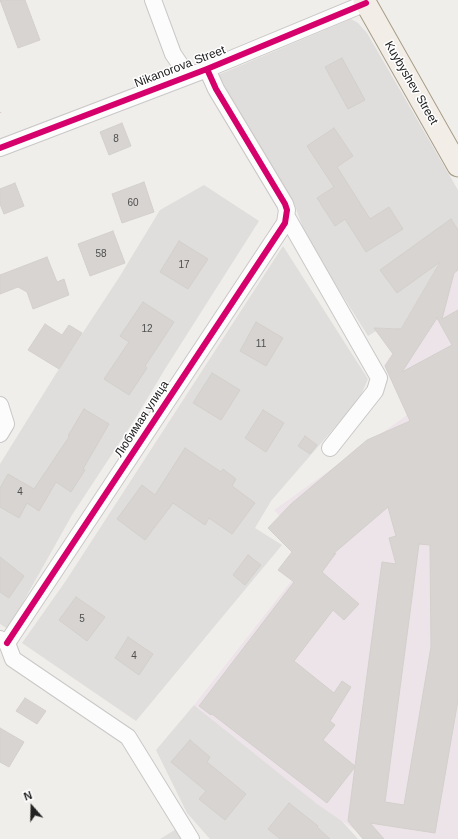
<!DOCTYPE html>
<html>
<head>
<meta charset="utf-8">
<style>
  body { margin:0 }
  #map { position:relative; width:458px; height:839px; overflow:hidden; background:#f0eeeb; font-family:Arial,sans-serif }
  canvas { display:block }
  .north { position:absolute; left:12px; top:787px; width:40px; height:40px; -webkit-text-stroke:3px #fff; paint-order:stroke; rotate:340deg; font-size:11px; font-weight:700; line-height:16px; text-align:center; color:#222 }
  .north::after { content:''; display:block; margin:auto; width:14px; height:18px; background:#222; clip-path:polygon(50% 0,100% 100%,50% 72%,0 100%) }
</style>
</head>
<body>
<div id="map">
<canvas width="458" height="839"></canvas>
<div class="north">N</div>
</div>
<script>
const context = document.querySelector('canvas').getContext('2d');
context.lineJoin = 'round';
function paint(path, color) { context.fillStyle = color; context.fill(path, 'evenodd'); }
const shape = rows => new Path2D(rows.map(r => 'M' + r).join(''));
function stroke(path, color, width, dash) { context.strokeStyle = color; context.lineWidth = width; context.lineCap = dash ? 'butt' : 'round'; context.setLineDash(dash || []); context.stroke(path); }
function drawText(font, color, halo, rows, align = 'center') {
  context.font = font + ' Arial,sans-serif'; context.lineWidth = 3; context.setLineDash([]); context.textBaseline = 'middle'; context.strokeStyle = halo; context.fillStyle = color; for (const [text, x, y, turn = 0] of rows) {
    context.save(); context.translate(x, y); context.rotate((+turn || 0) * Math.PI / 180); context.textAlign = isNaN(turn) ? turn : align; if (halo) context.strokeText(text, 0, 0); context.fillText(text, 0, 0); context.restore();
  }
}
const residential = shape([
  [351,19,358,23,367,33,458,190,458,249,439,263,399,332,394,328,381,328,368,336,307,239,295,206,218,75],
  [204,185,259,221,165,369,135,419,72,515,8,629,0,624,0,464,57,372,120,276,160,210],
  [283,246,368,379,361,395,355,404,271,501,255,528,282,545,136,721,22,643,65,582],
  [194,705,341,820,358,839,210,839,187,813,156,750],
  [181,826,195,839,160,839]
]);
const industrial = shape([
  [458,251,458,839,368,839,317,804,194,705,314,552,274,510,407,415,384,365,430,298]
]);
const building = shape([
  [0,0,25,0,40,40,18,48,0,0],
  [342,58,365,100,348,109,325,67,342,58],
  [122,123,131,146,109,155,100,132,122,123],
  [334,128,353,156,337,167,370,219,389,207,403,229,366,252,345,219,335,226,317,198,334,187,307,146,334,128],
  [144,182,154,212,122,223,112,194,144,182],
  [15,183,24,206,4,214,0,204,0,189,15,183],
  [451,219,458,230,458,270,454,273,442,319,458,310,458,700,435,833,370,823,384,839,363,839,348,821,355,767,327,803,212,714,211,715,199,706,294,582,278,570,292,552,268,528,291,504,367,440,410,421,385,366,393,354,374,328,401,329,440,262,397,293,380,270,451,219],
  [437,318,452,345,402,372,437,318],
  [388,507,396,536,389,538,396,564,382,562,355,766,323,740,335,725,330,721,351,687,342,681,334,693,294,661,333,610,344,620,359,604,322,572,336,553,333,554,388,507],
  [419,544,430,545,431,647,404,805,385,802,419,544],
  [113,231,125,263,90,276,78,244,113,231],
  [179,241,208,259,188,289,160,272,179,241],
  [47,257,57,282,64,279,69,295,33,309,27,292,18,287,0,294,0,275,47,257],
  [143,302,174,322,145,366,147,368,129,395,104,379,129,342,120,336,143,302],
  [256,322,283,338,266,366,240,351,256,322],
  [45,324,62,335,69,325,82,333,59,369,28,350,45,324],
  [212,373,240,390,221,420,193,403,212,373],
  [84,409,109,424,83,469,85,470,71,492,56,482,39,511,27,503,19,518,0,507,0,488,8,474,34,489,69,437,68,436,84,409],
  [263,410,284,423,266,452,245,438,263,410],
  [305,436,317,445,310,454,298,446,305,436],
  [185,448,221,472,223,469,236,479,232,486,255,503,232,534,209,518,205,525,173,503,145,540,117,519,142,485,155,495,185,448],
  [248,555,261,565,245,585,233,575,248,555],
  [0,557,24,576,9,598,0,592,0,557],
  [76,597,105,617,87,641,59,620,76,597],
  [128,637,153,654,139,675,115,658,128,637],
  [25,698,46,711,37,724,16,711,25,698],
  [0,728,24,742,9,767,0,762,0,728],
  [190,740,210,757,207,762,246,794,225,820,199,799,206,791,171,762,190,740],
  [289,803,318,826,317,827,330,839,280,839,268,829,289,803]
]);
const path = shape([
  [0,112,0,113]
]);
const minor = shape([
  [153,0,173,54,188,76],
  [0,148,207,69,366,3],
  [287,217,379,378,375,391,330,448],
  [0,405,6,424,0,434],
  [0,639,7,643,13,659,128,737,191,839],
  [7,643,285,223,287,210,285,204,216,89,207,69]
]);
const major = shape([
  [364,0,458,166]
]);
const cycleway = shape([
  [0,148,207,69,366,3],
  [7,643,285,223,287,210,285,204,216,89,207,69]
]);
const numberNames = [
  ["8",116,139],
  ["60",133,203],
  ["58",101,254],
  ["17",184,265],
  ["12",147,329],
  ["11",261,344],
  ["4",20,492],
  ["5",82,619],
  ["4",134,656]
];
const streetNames = [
  ["Nikanorova Street",180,67,-21],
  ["Kuybyshev Street",411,83,60],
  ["Любимая улица",142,419,-57]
];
paint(residential, '#dfdedc');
paint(industrial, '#ede4e9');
paint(building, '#d7d4d2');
stroke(building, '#d3d0cc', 1);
stroke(minor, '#c9c8c7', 18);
stroke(major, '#a79c86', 23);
stroke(path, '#dccecd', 2.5, [2, 2]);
stroke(minor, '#fdfcfc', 16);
stroke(major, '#f3ede7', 21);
stroke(cycleway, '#d6006c', 6);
drawText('10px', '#4f4e4e', null, numberNames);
drawText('12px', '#222', '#fff', streetNames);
</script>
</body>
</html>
